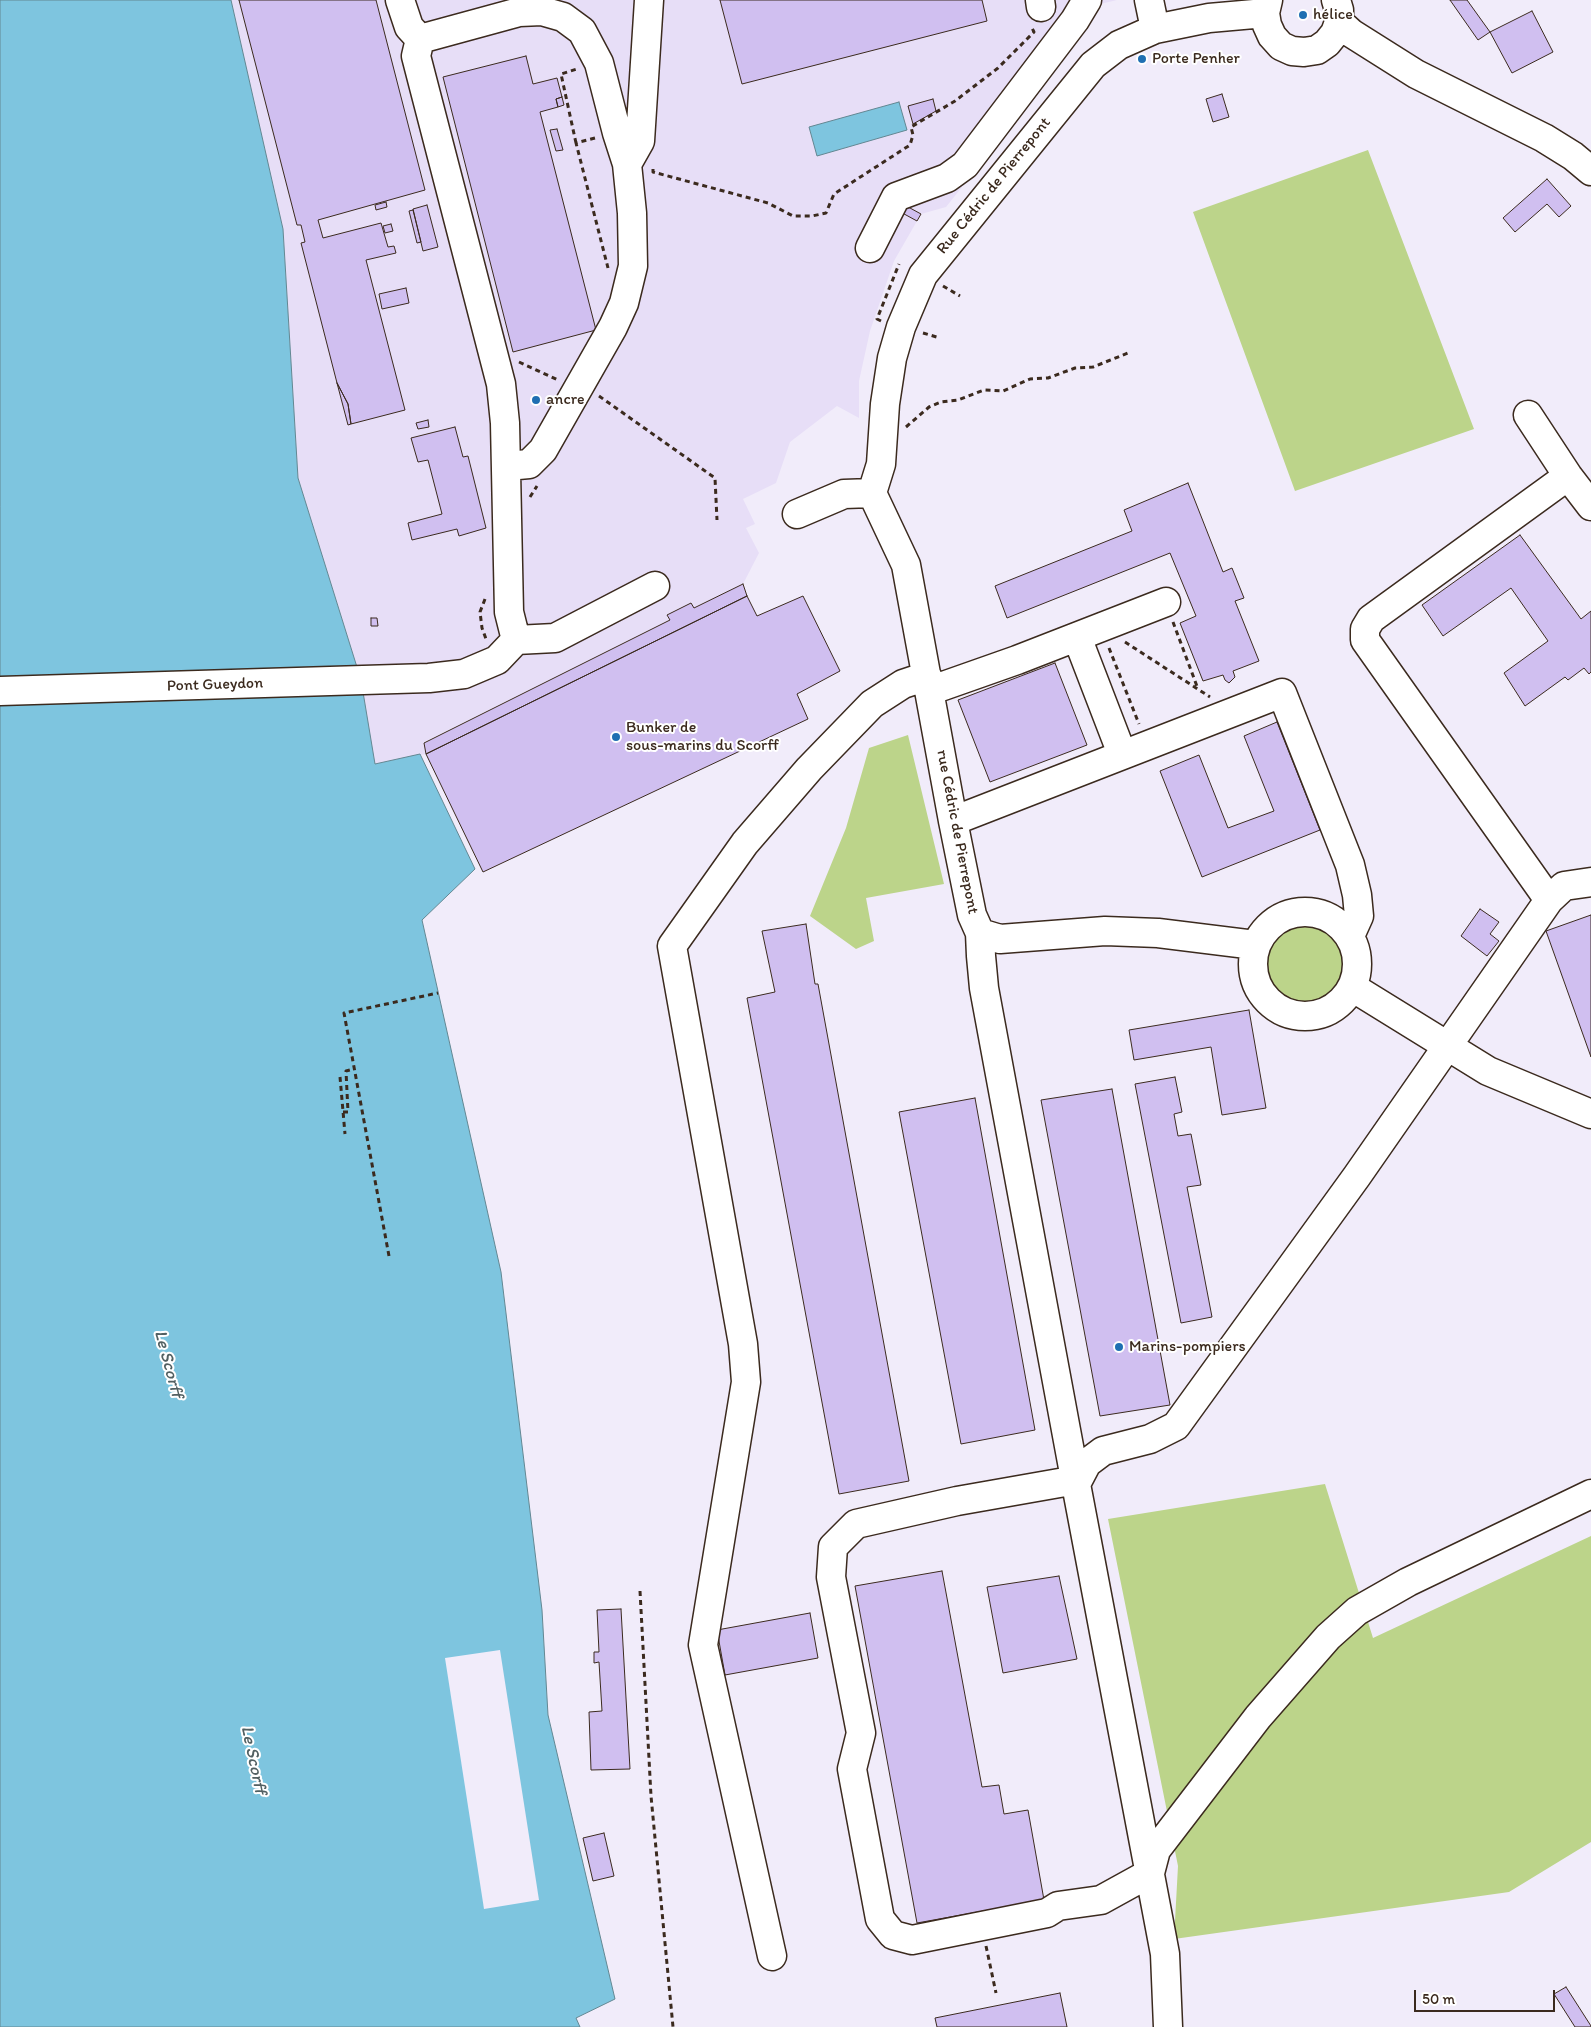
<!DOCTYPE html>
<html>
<head>
<meta charset="utf-8">
<style>
  body { margin:0 }
  #map { position:relative; width:1591px; height:2027px; overflow:hidden; background:#f1ecfa; font-family:Itim,sans-serif }
  canvas { display:block }
  .scale { position:absolute; left:1414px; top:1990px; width:141px; height:22px; box-sizing:border-box; border:2px solid #3b2a1e; border-top:0; padding-left:6px; font-size:15px; line-height:18px; white-space:nowrap; color:#3b2a1e; -webkit-text-stroke:4px #fff; paint-order:stroke }
</style>
</head>
<body>
<div id="map">
<canvas width="1591" height="2027"></canvas>
<div class="scale">50 m</div>
</div>
<script>
const context = document.querySelector('canvas').getContext('2d');
context.lineJoin = 'round';
function paint(path, color) { context.fillStyle = color; context.fill(path, 'evenodd'); }
const shape = rows => new Path2D(rows.map(r => 'M' + r).join(''));
function stroke(path, color, width, dash) { context.strokeStyle = color; context.lineWidth = width; context.lineCap = dash ? 'butt' : 'round'; context.setLineDash(dash || []); context.stroke(path); }
function drawText(font, color, halo, rows, align = 'center') {
  context.font = font + ' Itim,sans-serif'; context.lineWidth = 4; context.setLineDash([]); context.textBaseline = 'middle'; context.strokeStyle = halo; context.fillStyle = color; for (const [text, x, y, turn = 0] of rows) {
    context.save(); context.translate(x, y); context.rotate((+turn || 0) * Math.PI / 180); context.textAlign = isNaN(turn) ? turn : align; if (halo) context.strokeText(text, 0, 0); context.fillText(text, 0, 0); context.restore();
  }
}
const built = shape([
  [231,0,1117,0,1100,4,1078,29,1054,72,946,207,921,214,894,261,870,331,859,381,859,418,837,406,790,442,776,483,743,499,755,524,746,528,759,553,743,584,694,608,667,615,670,620,424,742,426,754,375,764,361,680,298,478,283,229]
]);
const green = shape([
  [1368,150,1474,429,1295,491,1193,212],
  [908,735,944,884,866,898,874,941,856,949,810,916,846,828,869,748],
  '1263 965a41 41 0 1 1 82 0a41 41 0 1 1-82 0Z',
  [1325,1484,1373,1638,1591,1536,1591,1842,1509,1892,1174,1939,1178,1866,1108,1519]
]);
const water = shape([
  [0,0,231,0,283,229,298,478,361,680,375,764,420,754,475,869,422,920,501,1272,542,1610,548,1715,615,1999,576,2018,580,2027,0,2027,0,0],
  [899,102,907,130,817,156,809,127,899,102]
]);
const pier = shape([
  [500,1650,539,1900,484,1909,445,1658]
]);
const building = shape([
  [239,0,376,0,425,190,318,220,323,238,381,223,388,247,394,246,396,253,366,260,405,410,351,424,348,404,337,383,301,243,305,242,301,225,297,225,239,0],
  [720,0,982,0,987,21,742,84,720,0],
  [1450,0,1467,0,1490,32,1478,40,1450,0],
  [1532,11,1553,52,1512,73,1490,32,1532,11],
  [526,56,533,84,557,78,562,97,556,99,558,107,540,112,596,330,513,352,443,77,526,56],
  [1222,94,1229,117,1213,122,1206,99,1222,94],
  [562,97,564,105,558,107,556,99,562,97],
  [933,99,936,111,913,124,908,106,933,99],
  [557,129,563,150,556,151,550,130,557,129],
  [1547,179,1571,206,1559,217,1547,204,1515,232,1503,218,1547,179],
  [386,202,387,207,376,210,375,205,386,202],
  [899,202,921,214,917,221,895,209,899,202],
  [427,205,438,247,423,251,413,209,427,205],
  [413,210,421,242,417,243,409,211,413,210],
  [391,224,393,231,385,233,383,226,391,224],
  [406,288,409,303,382,309,379,294,406,288],
  [337,383,348,404,351,424,348,425,337,383],
  [428,420,429,427,418,429,416,423,428,420],
  [455,427,463,457,468,456,486,528,459,536,457,529,412,540,408,523,442,514,428,460,418,462,411,438,455,427],
  [1188,483,1223,572,1232,568,1244,598,1235,601,1259,661,1233,671,1235,677,1229,683,1225,680,1223,675,1203,681,1180,623,1196,616,1170,553,1007,618,995,586,1132,531,1124,510,1188,483],
  [1520,535,1581,619,1591,611,1591,672,1589,674,1584,668,1568,680,1565,677,1525,706,1504,673,1548,641,1511,588,1443,636,1422,605,1520,535],
  [743,584,747,596,426,754,424,743,670,620,667,615,691,603,694,608,743,584],
  [747,596,757,616,803,596,840,671,797,694,808,719,483,872,426,754,747,596],
  [371,618,377,618,378,626,371,626,371,618],
  [1055,663,1087,745,990,782,958,700,1055,663],
  [1277,722,1320,830,1202,877,1160,771,1199,755,1228,828,1274,811,1244,736,1277,722],
  [1480,909,1499,922,1490,934,1499,941,1487,956,1461,936,1480,909],
  [1591,915,1591,1057,1546,931,1591,915],
  [806,924,815,984,818,984,909,1481,839,1494,747,998,775,992,762,931,806,924],
  [1249,1010,1266,1108,1222,1115,1211,1047,1134,1060,1129,1030,1249,1010],
  [1175,1077,1182,1112,1174,1114,1178,1136,1191,1134,1201,1185,1187,1187,1212,1317,1181,1323,1135,1084,1175,1077],
  [1112,1089,1170,1405,1100,1416,1041,1100,1112,1089],
  [975,1098,1035,1430,961,1444,899,1112,975,1098],
  [942,1571,982,1787,999,1785,1004,1814,1028,1810,1044,1900,917,1923,855,1586,942,1571],
  [1059,1576,1077,1659,1003,1673,987,1587,1059,1576],
  [621,1609,630,1769,591,1770,589,1712,602,1711,599,1662,594,1663,594,1652,599,1652,597,1610,621,1609],
  [810,1613,818,1658,725,1675,717,1630,810,1613],
  [604,1833,614,1876,593,1881,583,1838,604,1833],
  [1566,1987,1591,2026,1591,2027,1575,2027,1554,1994,1566,1987],
  [1060,1993,1067,2027,937,2027,935,2018,1060,1993]
]);
const path = shape([
  [595,138,576,143,608,268],
  [576,143,561,74,577,69],
  [653,169,653,172,768,203,793,216,812,216,826,213,834,194,910,145,913,135,911,127,955,101,998,68,1034,32,1032,28],
  [943,286,960,296],
  [881,321,877,319,899,264],
  [923,333,940,338],
  [519,362,558,380],
  [599,396,715,478,717,520],
  [906,427,929,407,941,402,958,400,984,390,1003,391,1030,379,1048,378,1075,368,1093,367,1128,353],
  [530,497,537,486],
  [485,599,480,612,482,628,486,639],
  [1173,622,1198,689],
  [1125,642,1210,697],
  [1109,648,1139,724],
  [340,1077,345,1134],
  [343,1112,348,1112,346,1071,354,1069],
  [389,1256,344,1013,438,993],
  [640,1591,651,1796,673,2027],
  [986,1946,996,1993]
]);
const minor = shape([
  [400,0,409,27,420,39,416,56,501,384,505,423,509,612,516,640],
  [1040,0,1041,7],
  [1149,0,1155,29],
  [1268,0,1265,13,1267,25,1272,36,1281,46,1292,51,1304,52,1317,50,1327,43,1335,33,1339,22,1339,10,1336,0],
  [1339,22,1351,33,1416,74,1544,138,1573,156,1591,171],
  [420,39,519,12,542,11,563,17,582,31,599,63,617,133,627,164,632,213,633,266,624,303,613,327,543,450,529,464,507,466],
  [627,164,640,141,649,0],
  [870,248,896,197,947,178,965,165,1075,20,1087,0],
  [1528,415,1568,476,1591,506],
  [872,493,906,565,953,821,972,915,980,933,1000,939,1105,931,1158,933,1255,945],
  [872,493,881,464,885,404,892,358,901,327,923,275,1093,65,1119,45,1155,29,1209,18,1265,13],
  [797,514,844,494,872,493],
  [1077,637,1122,754],
  [0,691,429,678,464,674,497,660,516,640,555,638,655,586],
  [929,691,1017,660,1166,602],
  [953,821,1282,693,1350,865,1357,895,1359,916,1350,936],
  [1549,900,1365,640,1365,629,1371,619,1568,476],
  '1253 964a52 52 0 1 1 104 0a52 52 0 1 1-104 0Z',
  [980,933,981,956,984,988,1076,1484,1065,1482,957,1501,856,1524,833,1547,831,1577,861,1733,852,1769,880,1919,893,1935,912,1940,1047,1913,1058,1906,1101,1900,1150,1873,1156,1850,1258,1717,1328,1637,1357,1611,1408,1582,1591,1494],
  [1352,987,1488,1071,1591,1114],
  [772,1956,703,1645,746,1382,743,1344,672,946,745,843,809,769,872,704,903,684,927,676],
  [1168,2027,1165,1954,1076,1484,1087,1463,1103,1451,1150,1439,1176,1426,1357,1176,1549,900,1564,886,1591,882]
]);
const markers = [
  [1303,15,5,"#1f6fb2"],
  [1142,59,5,"#1f6fb2"],
  [536,400,5,"#1f6fb2"],
  [616,737,5,"#1f6fb2"],
  [1119,1347,5,"#1f6fb2"]
];
const poiNames = [
  ["hélice",1313,15],
  ["Porte Penher",1152,59],
  ["ancre",546,400],
  ["Bunker de",626,728],
  ["sous-marins du Scorff",626,746],
  ["Marins-pompiers",1129,1347]
];
const streetNames = [
  ["Rue Cédric de Pierrepont",994,186,-51],
  ["Pont Gueydon",215,685,-2],
  ["rue Cédric de Pierrepont",957,832,79]
];
const waterNames = [
  ["Le Scorff",168,1364,75],
  ["Le Scorff",253,1760,78]
];
paint(built, '#e7def7');
paint(green, '#bcd48a');
paint(water, '#7ec5df');
stroke(water, '#638792', 1);
paint(pier, '#f1ecfa');
paint(building, '#d0bff0');
stroke(building, '#3b2a1e', 1);
stroke(minor, '#3b2a1e', 31);
stroke(path, '#3b2a1e', 3, [5, 4]);
stroke(minor, '#fff', 28);
for (const [x, y, r, color] of markers) { const dot = new Path2D(); dot.arc(x, y, r, 0, 2 * Math.PI); context.fillStyle = color; context.fill(dot); stroke(dot, '#fff', 2); }
drawText('16px', '#3b2a1e', '#fff', poiNames, 'left');
drawText('16px', '#3b2a1e', '#fff', streetNames);
drawText('italic 18px', '#526062', '#fff', waterNames);
</script>
</body>
</html>
